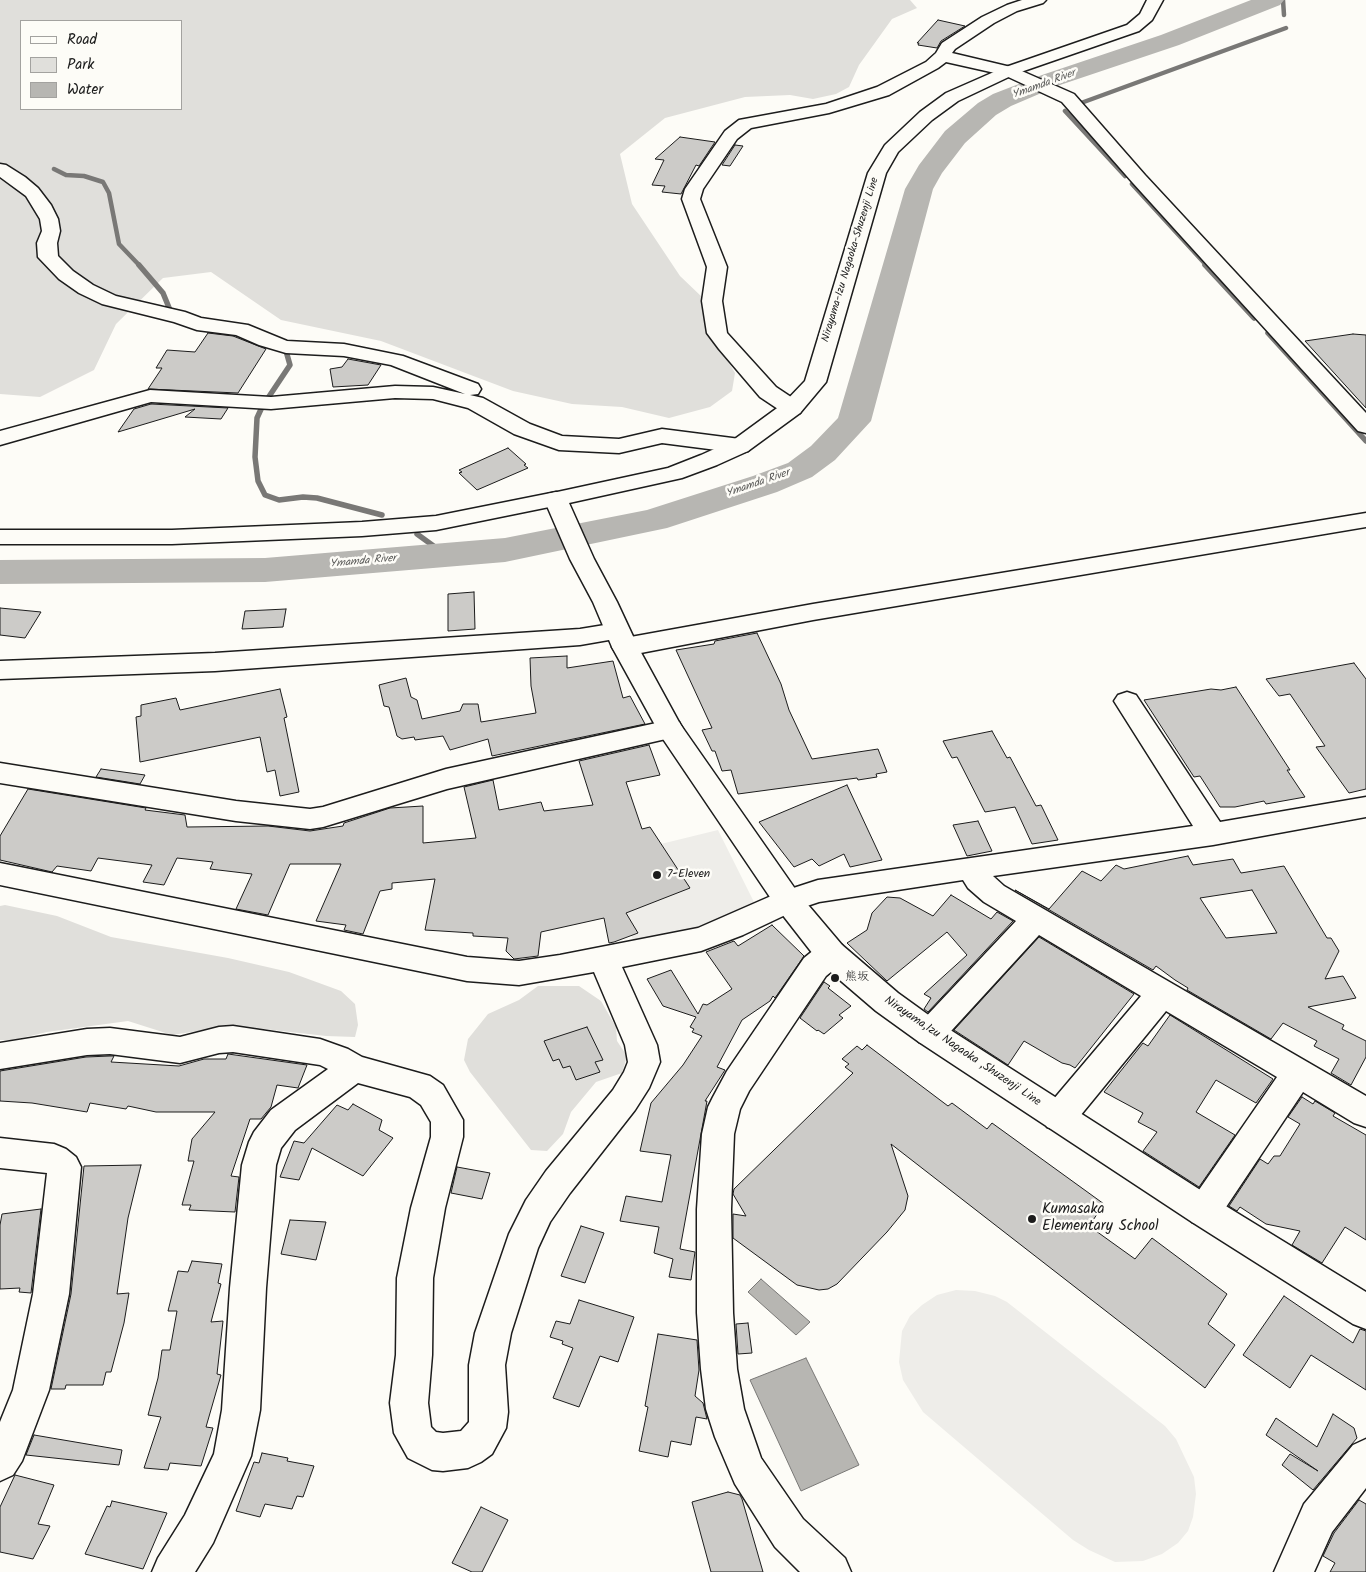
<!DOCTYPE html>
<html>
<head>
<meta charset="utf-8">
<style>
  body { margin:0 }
  #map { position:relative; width:1366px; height:1572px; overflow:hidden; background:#fdfcf7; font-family:Kalam,sans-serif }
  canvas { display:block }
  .legend { position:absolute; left:20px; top:20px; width:162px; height:90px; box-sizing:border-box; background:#fdfcf7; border:1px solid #a3a29f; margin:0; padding:6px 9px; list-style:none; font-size:15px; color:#1c1c1c }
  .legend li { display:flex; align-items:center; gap:10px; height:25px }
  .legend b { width:25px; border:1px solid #a3a29f }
</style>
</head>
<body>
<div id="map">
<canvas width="1366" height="1572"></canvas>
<ul class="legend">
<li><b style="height:6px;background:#fdfcf7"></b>Road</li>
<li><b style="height:14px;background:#e0dfdb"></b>Park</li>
<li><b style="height:14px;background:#b7b6b2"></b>Water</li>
</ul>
</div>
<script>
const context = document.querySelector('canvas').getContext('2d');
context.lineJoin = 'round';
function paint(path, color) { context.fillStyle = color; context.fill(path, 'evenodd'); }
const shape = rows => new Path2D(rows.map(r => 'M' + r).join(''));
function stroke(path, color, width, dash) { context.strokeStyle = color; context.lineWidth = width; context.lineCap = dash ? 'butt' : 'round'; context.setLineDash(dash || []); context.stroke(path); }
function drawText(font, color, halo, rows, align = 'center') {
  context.font = font + ' Kalam,"Klee One",sans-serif'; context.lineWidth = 5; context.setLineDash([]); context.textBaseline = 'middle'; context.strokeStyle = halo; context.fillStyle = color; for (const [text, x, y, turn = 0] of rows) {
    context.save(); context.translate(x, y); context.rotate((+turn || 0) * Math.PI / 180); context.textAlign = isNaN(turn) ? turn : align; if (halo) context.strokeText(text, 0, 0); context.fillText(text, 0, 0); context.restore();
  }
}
const built = shape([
  [718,830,756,906,697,932,635,943,615,907,616,855],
  [956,1290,975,1291,995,1296,1007,1302,1165,1426,1176,1439,1194,1477,1196,1494,1193,1517,1188,1531,1178,1543,1162,1554,1143,1561,1115,1562,1089,1550,1073,1540,923,1412,903,1380,899,1362,902,1331,910,1316,922,1305,937,1295]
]);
const green = shape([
  [0,0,910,0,917,8,892,19,859,65,849,87,836,94,813,99,790,95,745,97,665,118,620,154,632,204,680,276,702,297,709,329,735,373,732,391,710,407,669,418,622,407,572,404,513,391,381,341,281,320,211,272,163,278,116,324,94,370,40,397,0,394],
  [21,21,181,21,181,109,21,109],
  [5,905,57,916,111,937,228,958,289,972,341,991,355,1004,358,1025,355,1037,326,1036,264,1029,217,1028,172,1035,128,1021,47,1032,13,1040,0,1040,0,906],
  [538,986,579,986,601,1001,616,1027,617,1041,627,1056,622,1073,596,1082,571,1112,563,1134,547,1151,531,1150,470,1072,464,1060,468,1039,488,1014,519,1000]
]);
const water = shape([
  [761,1279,810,1322,796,1335,748,1292,761,1279],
  [806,1358,859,1465,801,1491,750,1380,806,1358]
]);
const streamFar1 = shape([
  [1283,0,1284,15],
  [1081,103,1286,28],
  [1065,111,1125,176],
  [54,169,66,175,84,176,103,182,109,193,119,244,140,266],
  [1132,184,1207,266]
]);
const stream = shape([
  [139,265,163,293,172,315],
  [1205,265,1254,318],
  [1268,333,1366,441],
  [286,351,290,365,262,407,257,418,255,457,258,481,265,495,279,500,303,497,317,498,382,515],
  [417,534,446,555]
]);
const river = shape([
  [1251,0,1284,0,1280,5,1179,45,1060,85,1011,106,996,115,965,143,942,173,933,189,871,421,835,460,812,477,777,492,667,528,505,562,265,582,0,584,0,560,265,558,505,538,647,510,753,476,788,463,811,446,838,418,905,189,919,165,945,131,978,103,993,94,1042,75,1161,35,1251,0]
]);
const building = shape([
  [938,20,965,26,941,41,937,48,918,45,919,43,917,43,938,20],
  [680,137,715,142,699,166,696,165,681,194,662,192,665,186,652,185,664,160,655,159,680,137],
  [735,145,743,146,730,166,722,165,735,145],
  [208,333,233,336,266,349,238,393,148,389,162,368,156,368,167,350,195,352,208,333],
  [1353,334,1366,335,1366,408,1305,341,1353,334],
  [348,359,381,365,368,385,333,387,330,369,342,367,348,359],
  [151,404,228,408,221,419,185,417,195,409,118,432,134,409,151,404],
  [508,448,526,464,524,465,528,468,477,490,459,473,462,472,459,470,508,448],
  [474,592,475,629,448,631,448,594,474,592],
  [0,608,41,612,25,638,0,635,0,608],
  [286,609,283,627,242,629,245,611,286,609],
  [757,633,781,684,789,710,812,759,878,749,887,772,876,774,877,777,858,780,857,778,738,794,731,770,722,771,715,751,712,751,702,730,712,728,676,650,714,644,715,641,757,633],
  [567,656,567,668,613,661,623,698,630,696,645,724,492,756,488,739,450,750,443,736,415,740,414,737,402,739,397,736,389,707,384,706,379,685,406,678,411,697,417,700,422,719,460,711,463,704,478,704,481,722,536,713,531,686,530,658,567,656],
  [1354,663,1366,679,1366,789,1349,793,1316,747,1325,746,1290,694,1279,696,1266,679,1354,663],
  [1236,687,1290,770,1287,770,1305,797,1266,804,1264,801,1235,807,1220,807,1200,776,1194,777,1144,700,1211,689,1221,690,1236,687],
  [280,689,287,717,284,718,299,792,280,796,275,770,267,772,260,737,140,762,136,717,141,716,141,705,176,698,180,710,280,689],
  [992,731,1007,758,1010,757,1036,806,1041,805,1058,840,1032,844,1015,807,985,812,957,757,952,758,943,741,992,731],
  [649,745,660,775,626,782,642,829,650,827,690,888,626,913,638,933,614,942,609,943,604,918,541,932,538,956,514,959,506,951,508,938,473,936,473,933,425,930,435,879,392,883,392,889,380,891,363,934,344,930,346,925,316,921,341,864,290,864,268,915,236,909,252,874,210,869,213,862,177,858,164,885,143,882,152,865,98,858,91,871,57,866,52,872,0,860,0,836,28,789,146,808,145,810,185,815,187,827,268,826,310,831,343,826,344,823,390,808,423,806,423,843,476,838,464,787,493,780,499,810,541,802,544,811,593,805,579,761,649,745],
  [101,769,145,775,140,784,96,777,101,769],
  [847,785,882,860,850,867,844,854,819,866,812,859,794,867,759,822,847,785],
  [978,821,992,851,967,856,953,825,978,821],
  [1188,856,1193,865,1233,859,1241,873,1284,866,1327,938,1331,938,1339,951,1325,979,1343,976,1356,998,1308,1007,1344,1025,1342,1029,1366,1041,1366,1057,1351,1085,1331,1073,1339,1059,1314,1046,1317,1041,1283,1023,1271,1039,1187,990,1188,988,1175,980,1156,966,1153,970,1015,890,1049,909,1082,871,1101,881,1116,865,1124,869,1188,856],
  [1252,890,1277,933,1226,938,1200,898,1252,890],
  [951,895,991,919,997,912,1013,921,928,1012,924,1009,931,998,924,994,967,955,947,932,887,981,847,943,867,930,872,913,887,897,900,898,933,916,951,895],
  [772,925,804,956,775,998,773,996,770,1001,742,1020,717,1067,725,1070,705,1101,707,1101,680,1249,695,1252,691,1280,669,1277,673,1259,654,1253,659,1227,620,1221,626,1196,662,1202,671,1155,640,1151,651,1103,683,1065,702,1036,692,1032,694,1029,690,1027,696,1017,663,1006,647,979,671,970,698,1014,703,1004,707,1005,732,989,706,952,734,941,738,946,772,925],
  [1039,937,1134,994,1075,1068,1070,1065,1062,1063,1024,1041,1008,1065,954,1030,1039,937],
  [824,982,830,986,828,988,851,1006,839,1015,843,1018,824,1034,818,1030,817,1031,800,1018,824,982],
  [1170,1015,1273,1079,1256,1103,1216,1080,1196,1112,1235,1135,1199,1187,1143,1151,1157,1132,1138,1122,1143,1113,1104,1092,1143,1043,1148,1046,1170,1015],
  [587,1027,603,1060,595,1062,600,1072,576,1080,570,1066,563,1068,559,1059,553,1061,544,1041,587,1027],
  [867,1045,948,1106,952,1103,987,1129,992,1123,1104,1204,1089,1226,1135,1259,1152,1238,1227,1294,1208,1324,1235,1345,1205,1388,891,1144,908,1196,905,1210,887,1232,837,1284,828,1289,819,1290,797,1285,733,1238,733,1214,746,1216,733,1194,734,1189,853,1073,845,1067,849,1064,842,1059,857,1046,862,1050,867,1045],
  [228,1054,307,1065,298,1088,277,1085,271,1107,261,1119,250,1119,231,1176,239,1177,235,1212,189,1210,191,1205,182,1205,194,1161,188,1161,192,1139,215,1112,156,1112,128,1106,126,1109,90,1103,87,1112,32,1103,0,1101,0,1071,86,1057,110,1056,114,1056,111,1062,179,1066,204,1059,226,1059,228,1054],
  [1302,1097,1313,1104,1315,1101,1335,1113,1333,1116,1366,1135,1366,1240,1345,1227,1322,1263,1292,1245,1300,1231,1266,1224,1240,1207,1237,1211,1229,1206,1260,1159,1268,1164,1274,1156,1280,1156,1300,1124,1288,1117,1302,1097],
  [353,1104,382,1120,379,1130,393,1138,363,1176,312,1148,299,1180,280,1177,294,1141,304,1143,337,1105,348,1110,353,1104],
  [141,1165,128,1218,117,1294,129,1293,124,1323,111,1372,106,1372,103,1385,66,1385,65,1389,51,1389,71,1294,84,1166,141,1165],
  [457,1167,490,1173,482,1199,451,1193,457,1167],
  [41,1209,31,1293,19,1292,20,1288,0,1289,0,1225,2,1214,41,1209],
  [290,1220,326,1222,316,1260,281,1254,290,1220],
  [581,1226,604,1233,585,1283,561,1276,581,1226],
  [192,1261,222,1264,218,1283,221,1284,211,1322,223,1321,217,1374,221,1375,206,1427,213,1428,201,1466,170,1463,168,1470,144,1468,161,1417,148,1415,158,1378,162,1350,170,1350,177,1311,168,1311,178,1271,188,1272,192,1261],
  [1284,1296,1353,1343,1360,1329,1366,1331,1366,1390,1311,1355,1290,1388,1243,1355,1284,1296],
  [579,1300,634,1317,618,1362,600,1356,579,1407,553,1398,573,1348,562,1344,563,1341,550,1337,556,1321,570,1324,579,1300],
  [748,1323,752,1353,738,1354,736,1324,748,1323],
  [658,1334,697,1340,699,1370,695,1396,703,1403,707,1419,696,1417,691,1445,671,1441,668,1457,639,1451,648,1407,645,1406,658,1334],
  [1333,1414,1354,1428,1357,1438,1313,1490,1282,1465,1290,1454,1318,1471,1266,1435,1276,1418,1317,1447,1333,1414],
  [34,1435,122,1450,119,1465,26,1455,34,1435],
  [262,1453,288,1458,287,1461,314,1466,303,1497,297,1496,292,1509,265,1504,260,1517,236,1511,254,1462,259,1463,262,1453],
  [15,1475,54,1485,38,1524,50,1526,33,1559,0,1552,0,1507,15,1475],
  [728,1492,740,1495,742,1499,763,1572,711,1572,692,1502,728,1492],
  [1359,1500,1366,1504,1366,1572,1330,1572,1335,1563,1323,1556,1334,1533,1359,1500],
  [112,1501,167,1513,143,1569,85,1554,107,1506,110,1507,112,1501],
  [481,1507,508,1520,482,1572,472,1572,452,1563,481,1507]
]);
const minor = shape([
  [1022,0,1046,0,1043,3,1017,11,994,23,955,49,952,53,1015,68,1074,94,1145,175,1366,413,1366,433,1358,431,1133,183,1062,102,1004,75,946,62,938,68,889,95,829,113,751,128,737,139,703,189,700,199,727,267,722,301,727,333,776,387,800,403,803,408,800,413,792,414,784,413,760,397,719,349,707,333,702,301,707,267,682,199,685,189,725,131,739,120,826,104,877,87,926,62,936,53,942,43,982,17,1007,5,1022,0],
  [0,164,6,165,25,177,38,188,51,205,58,219,60,231,57,243,58,256,73,271,93,285,116,296,185,312,201,318,248,325,287,341,344,344,403,356,478,384,481,389,478,394,470,395,483,398,530,424,562,436,619,439,662,429,740,439,748,441,751,446,748,451,740,453,662,443,619,453,559,450,514,434,468,408,433,399,395,398,271,409,151,402,0,445,0,431,150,390,271,397,395,386,433,387,465,394,391,365,344,356,286,353,259,345,236,335,197,330,174,322,102,304,79,293,59,279,38,257,37,243,42,231,40,219,26,196,0,177,0,164],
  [556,492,564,494,568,499,564,504,436,530,362,536,172,544,0,544,0,530,172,530,362,522,436,516,556,492],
  [1366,513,1366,527,813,620,625,656,616,653,612,647,616,641,625,638,813,604,1366,513],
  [617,623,626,625,630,631,626,637,580,645,215,671,0,679,0,661,215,653,580,629,617,623],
  [1127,692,1136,695,1220,822,1366,797,1366,817,1213,845,993,876,1004,886,1366,1096,1366,1127,1354,1123,1303,1092,1216,1222,1204,1226,1192,1222,1187,1211,1192,1200,1277,1077,1166,1011,1071,1127,1059,1131,1047,1127,1043,1117,1047,1107,1141,996,1039,935,941,1042,930,1046,919,1042,914,1033,919,1024,1016,921,984,902,968,888,963,880,819,902,798,909,743,935,701,951,622,967,657,1045,660,1062,649,1088,635,1110,570,1193,550,1222,538,1248,511,1333,505,1365,508,1412,506,1428,492,1454,481,1462,468,1468,443,1471,432,1470,408,1458,394,1433,390,1403,396,1355,397,1278,411,1208,431,1137,431,1122,421,1105,410,1097,358,1083,295,1130,281,1148,276,1165,266,1288,260,1410,251,1456,213,1543,195,1572,152,1572,158,1558,185,1515,214,1454,222,1410,230,1288,242,1165,249,1142,254,1132,271,1110,328,1069,320,1065,233,1052,219,1053,180,1063,110,1054,87,1055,0,1069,0,1043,87,1029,110,1028,180,1037,219,1027,233,1026,320,1039,348,1049,362,1057,430,1076,443,1085,463,1120,463,1137,445,1208,433,1278,432,1355,428,1403,431,1427,436,1432,443,1433,461,1431,469,1422,469,1365,475,1333,509,1234,526,1200,546,1171,613,1090,624,1072,628,1062,625,1045,594,972,519,985,467,981,0,885,0,863,467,957,519,961,560,955,698,928,778,893,818,880,1193,826,1114,701,1118,695,1127,692],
  [670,720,679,722,683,729,679,736,447,789,323,827,310,829,236,821,0,783,0,763,236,801,310,809,323,807,446,769,670,720],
  [831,942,842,945,846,954,842,963,826,976,749,1091,740,1109,734,1134,731,1209,733,1313,737,1369,744,1409,761,1458,803,1519,845,1558,851,1572,800,1572,775,1547,735,1484,715,1437,706,1409,701,1369,697,1313,697,1209,702,1134,708,1107,713,1097,727,1071,804,958,820,945,831,942],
  [0,1138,54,1144,66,1149,76,1157,81,1167,69,1294,49,1390,22,1461,13,1475,0,1481,0,1422,13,1390,33,1294,47,1173,0,1168,0,1138],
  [1366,1439,1366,1488,1332,1532,1314,1572,1274,1572,1304,1504,1353,1445,1366,1439]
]);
const major = shape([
  [1147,0,1163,0,1152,20,1139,31,1015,74,958,101,932,120,898,152,886,173,826,382,800,413,748,451,717,465,682,478,569,503,594,559,617,602,638,647,680,724,798,893,842,945,898,993,941,1024,1216,1200,1366,1292,1366,1329,1353,1324,1192,1222,919,1042,876,1011,820,963,778,909,661,736,612,647,593,602,570,559,544,499,548,494,668,468,701,455,732,441,784,403,805,381,868,173,885,145,920,112,946,93,1003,68,1127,25,1140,14,1147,0]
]);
const markers = [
  [657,875,5,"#1c1c1c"],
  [835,978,5,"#1c1c1c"],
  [1032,1219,5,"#1c1c1c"]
];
const farWaternames = [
  ["Ymamda River",1044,85,-20],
  ["Ymamda River",758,484,-19],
  ["Ymamda River",363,562,-5]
];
const farStreetnames = [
  ["Nirayama-Izu Nagaoka-Shuzenji Line",851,260,-73]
];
const poiNames = [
  ["7-Eleven",667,875],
  ["熊坂",845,978]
];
const streetNames = [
  ["Nirayama,Izu Nagaoka ,Shuzenji Line",962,1052,34]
];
const nearPoinames = [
  ["Kumasaka",1042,1210],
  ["Elementary School",1042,1227]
];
paint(built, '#eeede9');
paint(green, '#e0dfdb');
paint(water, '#b7b6b2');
stroke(water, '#797876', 1);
stroke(streamFar1, '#797876', 4.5);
stroke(stream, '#797876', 5.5);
paint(river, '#b7b6b2');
paint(building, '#cccbc8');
stroke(building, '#1c1c1c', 1);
stroke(minor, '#1c1c1c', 3);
stroke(major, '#1c1c1c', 3);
paint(minor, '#fdfcf7');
paint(major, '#fdfcf7');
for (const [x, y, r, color] of markers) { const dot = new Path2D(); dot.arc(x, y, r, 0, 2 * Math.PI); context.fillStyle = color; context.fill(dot); stroke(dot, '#fdfcf7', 2); }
drawText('italic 11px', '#5a5a58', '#fdfcf7', farWaternames);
drawText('11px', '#1c1c1c', '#fdfcf7', farStreetnames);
drawText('12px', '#1c1c1c', '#fdfcf7', poiNames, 'left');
drawText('12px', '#1c1c1c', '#fdfcf7', streetNames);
drawText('15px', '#1c1c1c', '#fdfcf7', nearPoinames, 'left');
</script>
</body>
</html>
